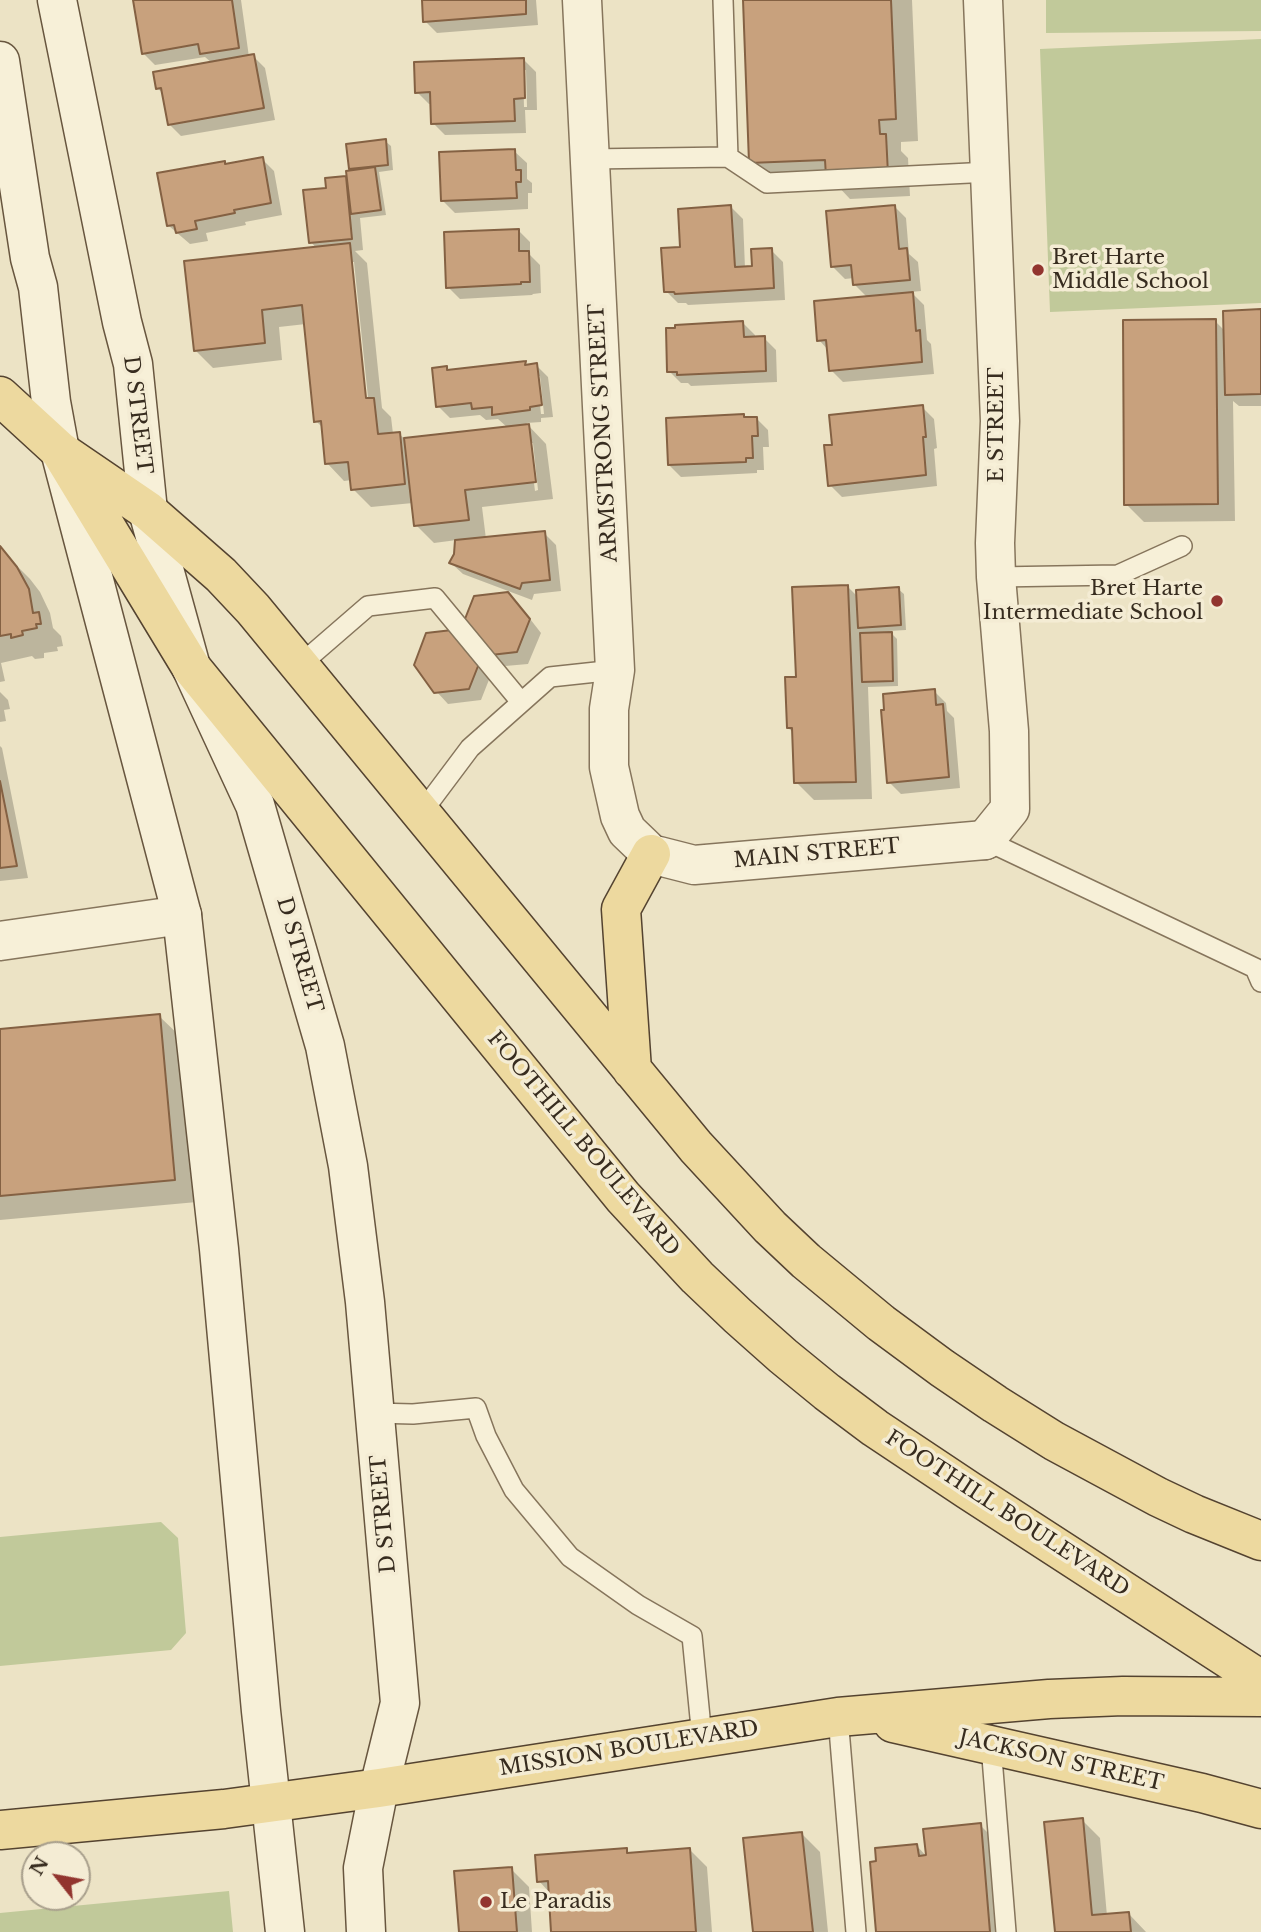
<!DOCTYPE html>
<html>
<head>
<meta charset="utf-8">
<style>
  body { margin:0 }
  #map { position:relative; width:1261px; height:1932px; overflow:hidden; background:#ece3c5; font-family:"Libre Baskerville",serif }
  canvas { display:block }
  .north { position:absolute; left:21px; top:1841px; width:70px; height:70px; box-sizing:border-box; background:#f4ecd4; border:2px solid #a89f8c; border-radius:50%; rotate:301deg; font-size:19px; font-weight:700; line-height:28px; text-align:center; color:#372c1f }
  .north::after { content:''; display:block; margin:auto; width:24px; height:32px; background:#92352f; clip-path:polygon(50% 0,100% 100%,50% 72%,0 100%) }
</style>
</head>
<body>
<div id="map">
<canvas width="1261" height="1932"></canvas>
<div class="north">N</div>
</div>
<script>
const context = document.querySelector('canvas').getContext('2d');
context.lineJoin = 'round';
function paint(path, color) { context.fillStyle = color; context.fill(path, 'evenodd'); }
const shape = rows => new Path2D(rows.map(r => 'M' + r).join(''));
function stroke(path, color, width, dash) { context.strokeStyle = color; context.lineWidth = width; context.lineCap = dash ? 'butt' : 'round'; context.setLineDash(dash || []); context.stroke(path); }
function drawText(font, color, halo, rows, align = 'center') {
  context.font = font + ' "Libre Baskerville",serif'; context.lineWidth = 7; context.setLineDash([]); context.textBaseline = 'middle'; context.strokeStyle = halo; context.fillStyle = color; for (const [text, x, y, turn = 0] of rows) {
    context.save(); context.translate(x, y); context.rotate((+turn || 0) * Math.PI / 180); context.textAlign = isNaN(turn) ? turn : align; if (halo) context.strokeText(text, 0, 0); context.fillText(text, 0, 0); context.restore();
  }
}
const green = shape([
  [1046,0,1261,0,1261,31,1046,33],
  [1261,39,1261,303,1050,312,1040,49],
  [161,1522,178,1538,186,1633,171,1650,0,1666,0,1537],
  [229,1891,233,1932,0,1932,0,1913]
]);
const shadow = shape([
  [135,0,241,0,249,57,253,56,265,68,275,120,181,136,169,124,165,95,157,88,212,63,205,57,155,65,143,53],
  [424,0,536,0,538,25,437,33,425,21],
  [745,0,912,0,918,141,901,142,901,151,908,158,910,196,850,199,834,182,773,185,751,162],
  [524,60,536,72,537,110,525,110,526,133,445,135,433,123,432,104,429,104,417,92],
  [523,70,526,70,527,107,524,107],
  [385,141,391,146,393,170,379,172,386,215,360,218,363,250,355,251,367,263,382,408,391,417,393,434,399,434,406,440,508,428,498,419,486,420,480,415,450,418,438,406,446,368,450,372,525,363,528,366,536,365,548,377,553,417,541,418,541,422,526,423,546,444,553,499,482,507,486,539,544,533,556,545,561,591,534,594,532,600,463,574,451,563,456,554,457,540,434,543,416,525,413,503,371,507,353,489,352,480,344,481,327,463,323,428,316,421,306,324,279,327,282,360,213,368,195,350,317,249,311,242,328,189,345,178,349,182,351,172,348,145],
  [350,262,354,262,369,407,366,407],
  [537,376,540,376,544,414,541,414],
  [529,443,533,443,538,490,535,491],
  [514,151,527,163,527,179,532,183,532,193,528,193,528,209,455,213,443,201],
  [262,159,274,171,282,215,245,222,246,225,206,233,208,241,190,244,169,226,225,163,227,165],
  [894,206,906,218,909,254,918,262,921,291,911,292,924,305,927,340,931,344,934,374,843,382,831,370,829,351,819,340,868,298,854,284,854,278,845,279,833,267],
  [731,207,743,219,745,268,754,268,771,250,783,262,785,300,688,305,686,303,678,303,666,291,682,248],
  [518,230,530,242,530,255,540,265,541,293,533,294,532,295,460,299,448,287],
  [1261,311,1261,406,1239,406,1233,401,1235,521,1144,522,1126,504,1215,321,1225,331],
  [743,323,755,335,755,339,764,338,776,350,777,382,691,386,688,383,681,383,669,371],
  [922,407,934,419,937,448,934,449,937,486,842,497,830,485],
  [743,416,746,419,756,418,768,430,769,447,763,447,764,470,757,470,757,473,681,477,669,465],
  [0,549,30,579,40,592,50,613,53,628,61,636,63,646,57,647,58,651,44,653,44,658,35,659,32,656,1,663,5,681,0,682],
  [848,587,858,597,898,589,904,594,906,630,889,631,897,639,898,686,868,687,872,799,814,800,796,782,794,733,788,728,797,679],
  [508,594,520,606,541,633,528,664,494,667,481,700,448,704,436,691,462,631],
  [934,691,946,703,947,711,954,718,960,788,901,794,889,782],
  [0,692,8,700,10,709,4,710,6,721,0,722],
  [0,746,2,748,28,878,0,881],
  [159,1016,182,1038,197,1202,0,1220,0,1031],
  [1082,1820,1100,1838,1107,1916,1129,1914,1146,1932,1056,1932],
  [980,1825,998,1843,1006,1932,878,1932,917,1846,928,1858],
  [802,1834,820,1852,828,1932,755,1932],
  [689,1849,707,1867,712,1932,553,1932,550,1893,539,1881,626,1850,630,1854],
  [511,1869,529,1887,532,1932,461,1932]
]);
const building = shape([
  [133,0,232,0,239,48,200,54,198,44,142,54,133,0],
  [422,0,526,0,526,14,423,22,422,0],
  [743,0,891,0,896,119,879,120,880,134,886,134,888,174,826,177,825,160,749,163,743,0],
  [254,54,264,108,168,125,161,88,156,89,153,72,254,54],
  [524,58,525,98,514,99,515,121,431,124,430,92,415,93,414,62,524,58],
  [386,139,388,165,349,169,346,144,386,139],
  [515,149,516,170,521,170,521,182,516,182,517,198,441,201,439,152,515,149],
  [263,157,271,203,234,210,235,213,195,221,197,229,176,233,174,225,167,226,157,173,225,161,225,164,263,157],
  [375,167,381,210,351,214,346,171,375,167],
  [346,176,352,239,309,243,303,190,326,188,325,178,346,176],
  [731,205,735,267,752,266,751,249,772,248,774,288,675,294,674,292,664,292,661,248,680,247,678,209,731,205],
  [895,205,899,249,907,248,910,280,853,285,851,265,831,267,826,211,895,205],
  [519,229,519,251,529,251,530,282,521,282,521,284,446,288,444,232,519,229],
  [350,243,366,398,374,398,378,434,400,432,405,484,351,490,348,462,325,464,321,421,314,422,302,305,262,310,265,343,194,351,184,261,350,243],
  [913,292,916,331,920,330,922,362,829,371,826,340,817,341,814,301,913,292],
  [1261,309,1261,394,1225,395,1223,311,1261,309],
  [1216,319,1218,504,1124,505,1123,320,1216,319],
  [743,321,744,337,765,336,766,371,677,375,677,372,667,372,666,328,675,328,675,325,743,321],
  [526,361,525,365,537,363,542,405,530,407,530,410,492,415,492,407,472,409,471,403,436,407,432,368,447,366,447,370,526,361],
  [923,405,926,437,923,437,926,475,828,486,824,445,832,445,829,415,923,405],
  [744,414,744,417,757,417,758,436,752,436,753,458,746,458,746,462,668,465,666,418,744,414],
  [529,424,536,482,465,490,469,520,414,526,404,438,529,424],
  [545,531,550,580,522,583,520,589,449,563,454,554,455,540,545,531],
  [0,546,17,567,29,589,33,613,39,612,41,624,36,624,37,628,22,631,23,635,11,638,11,634,0,636,0,546],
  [848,585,856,782,794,783,792,728,787,728,785,677,796,677,792,587,848,585],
  [899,587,901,625,858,628,856,590,899,587],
  [508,592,530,619,517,652,482,656,469,689,434,693,414,665,426,633,461,629,474,596,508,592],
  [892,632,893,681,862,682,860,633,892,632],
  [935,689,936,705,943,704,949,777,887,783,881,710,884,710,883,694,935,689],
  [0,781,17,866,0,868,0,781],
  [160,1014,175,1180,0,1196,0,1029,160,1014],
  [1083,1818,1092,1915,1129,1912,1131,1932,1055,1932,1044,1822,1083,1818],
  [981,1823,990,1932,876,1932,870,1862,876,1861,875,1848,917,1844,919,1856,926,1855,923,1829,981,1823],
  [802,1832,813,1932,753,1932,743,1838,802,1832],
  [627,1848,627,1853,690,1848,696,1932,551,1932,548,1881,537,1882,535,1855,627,1848],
  [512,1867,517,1932,459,1932,454,1871,512,1867]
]);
const service = shape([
  [723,0,728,157],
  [589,159,728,157,767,183,990,172],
  [996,577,1118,575,1182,546],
  [301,664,368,606,435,598,521,702],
  [422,812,470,748,550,677,615,670],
  [985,840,1255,968,1261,982],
  [374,1413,413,1414,476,1408,486,1436,514,1490,570,1557,638,1605,692,1636,702,1738],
  [838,1717,856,1932],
  [991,1745,1006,1932]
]);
const minor = shape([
  [582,0,615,670,609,709,609,767,620,816,627,831,651,854,694,865,985,840],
  [0,941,182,915]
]);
const tertiary = shape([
  [983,0,1000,421,995,543,996,577,1009,731,1010,809,985,840]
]);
const secondary = shape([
  [57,0,122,322,133,364,148,511,191,667,255,805,325,1046,348,1166,365,1302,400,1703,379,1788,363,1868,366,1932],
  [0,61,30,258,38,287,51,402,60,451,182,915,219,1249,261,1711,285,1932]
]);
const primary = shape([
  [0,396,60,451,148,511,221,575,253,609,696,1147,770,1227,806,1261,881,1323,942,1368,995,1404,1054,1441,1158,1497,1194,1514,1261,1541],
  [60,451,191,667,623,1197,697,1277,738,1316,783,1356,827,1392,875,1428,968,1490,1261,1680],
  [632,1070,621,909,651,854],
  [893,1723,1202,1793,1261,1809],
  [0,1830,224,1809,379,1788,838,1717,1049,1699,1123,1696,1261,1697]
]);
const markers = [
  [1038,270,7,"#92352f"],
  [1217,601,7,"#92352f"],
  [486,1902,7,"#92352f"]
];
const poiNames = [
  ["Bret Harte",1052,258],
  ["Middle School",1052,282],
  ["Bret Harte",1203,589,"right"],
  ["Intermediate School",1203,613,"right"],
  ["Le Paradis",500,1902]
];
const streetNames = [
  ["D STREET",137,415,83],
  ["E STREET",997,425,-90],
  ["ARMSTRONG STREET",604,433,-93],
  ["MAIN STREET",817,854,-5],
  ["D STREET",299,955,74],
  ["FOOTHILL BOULEVARD",583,1144,50],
  ["D STREET",384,1514,-95],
  ["FOOTHILL BOULEVARD",1007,1514,33],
  ["MISSION BOULEVARD",629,1749,-9],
  ["JACKSON STREET",1061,1761,13]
];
paint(green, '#c1c99a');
paint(shadow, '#0003');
paint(building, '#c8a17d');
stroke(building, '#846143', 2);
stroke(service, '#86755c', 22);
stroke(minor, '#86755c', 41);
stroke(tertiary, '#86755c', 41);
stroke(secondary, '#68563f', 41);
stroke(primary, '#544330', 41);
stroke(service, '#f7f0d8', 19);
stroke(minor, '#f7f0d8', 38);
stroke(tertiary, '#f7f0d8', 38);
stroke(secondary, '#f7f0d8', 38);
stroke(primary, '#edd99f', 38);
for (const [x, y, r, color] of markers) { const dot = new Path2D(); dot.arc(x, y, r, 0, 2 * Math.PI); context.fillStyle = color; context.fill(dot); stroke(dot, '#f4ecd4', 2.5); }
drawText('21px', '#372c1f', '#f4ecd4', poiNames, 'left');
drawText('21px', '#372c1f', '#f4ecd4', streetNames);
</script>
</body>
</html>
